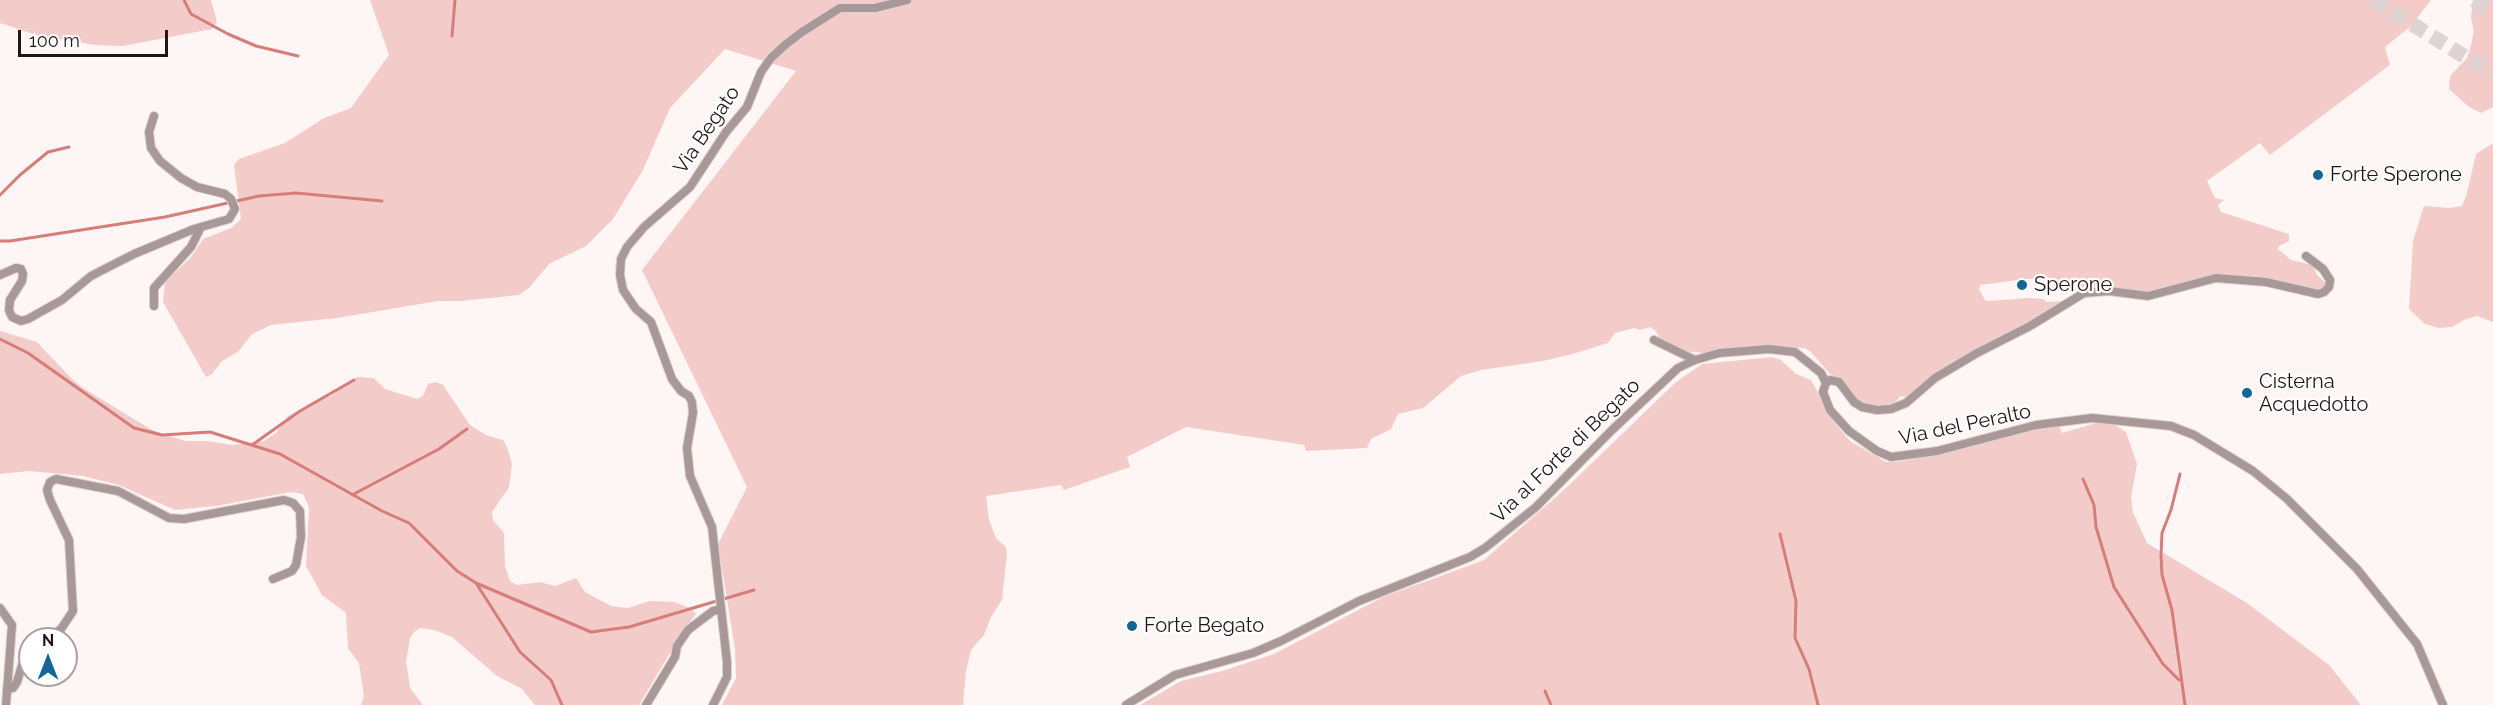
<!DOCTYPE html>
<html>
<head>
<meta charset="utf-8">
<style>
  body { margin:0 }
  #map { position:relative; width:2493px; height:705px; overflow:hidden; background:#fef6f5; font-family:Raleway,sans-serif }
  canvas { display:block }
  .north { position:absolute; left:18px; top:627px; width:60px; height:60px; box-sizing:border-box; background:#fff; border:2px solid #a7a1a1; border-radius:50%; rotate:0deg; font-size:16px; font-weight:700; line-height:24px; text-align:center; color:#221515 }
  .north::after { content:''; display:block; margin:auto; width:21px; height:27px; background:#126697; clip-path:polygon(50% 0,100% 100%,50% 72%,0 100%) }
  .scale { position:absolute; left:18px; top:30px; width:150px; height:27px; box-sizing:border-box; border:3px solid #221515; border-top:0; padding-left:8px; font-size:18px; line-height:21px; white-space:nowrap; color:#221515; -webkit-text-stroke:4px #fff; paint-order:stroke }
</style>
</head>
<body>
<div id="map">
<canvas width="2493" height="705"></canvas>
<div class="north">N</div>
<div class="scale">100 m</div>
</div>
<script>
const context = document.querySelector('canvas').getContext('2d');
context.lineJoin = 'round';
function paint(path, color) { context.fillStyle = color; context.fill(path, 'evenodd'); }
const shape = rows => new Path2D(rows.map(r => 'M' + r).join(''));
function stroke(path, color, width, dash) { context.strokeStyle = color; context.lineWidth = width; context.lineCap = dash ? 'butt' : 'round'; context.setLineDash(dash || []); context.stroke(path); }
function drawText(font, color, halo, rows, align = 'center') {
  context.font = font + ' Raleway,sans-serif'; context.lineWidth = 4.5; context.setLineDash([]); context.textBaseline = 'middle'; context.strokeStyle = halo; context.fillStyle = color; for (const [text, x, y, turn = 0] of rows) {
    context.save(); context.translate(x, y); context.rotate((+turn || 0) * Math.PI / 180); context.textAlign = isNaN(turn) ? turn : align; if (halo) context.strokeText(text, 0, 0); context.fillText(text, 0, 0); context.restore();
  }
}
const green = shape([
  [0,0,211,0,217,22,212,29,123,46,95,45,39,36,0,23],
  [370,0,2431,0,2411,26,2385,47,2390,65,2270,155,2260,143,2207,181,2215,198,2224,200,2218,205,2221,212,2289,234,2289,241,2279,246,2278,249,2291,260,2313,265,2317,275,2325,282,2325,288,2321,290,2227,274,2210,275,2153,293,2117,288,2075,289,2052,278,2026,279,1980,285,1979,289,1985,300,1988,301,2029,298,2044,299,2046,302,2067,301,1908,397,1901,396,1890,407,1871,405,1855,399,1839,378,1830,374,1811,352,1804,348,1761,345,1703,353,1685,351,1660,338,1655,330,1649,327,1640,330,1634,328,1615,333,1608,343,1573,354,1543,361,1481,370,1461,376,1423,408,1398,414,1391,429,1371,439,1367,448,1306,451,1304,445,1186,427,1127,457,1130,467,1064,490,1061,485,986,496,989,520,996,538,1006,547,1007,554,1002,600,991,617,984,635,971,650,966,671,963,705,722,705,736,678,735,649,718,544,747,487,642,270,796,71,725,49,670,108,643,170,613,219,586,246,549,264,530,287,519,295,462,301,438,301,337,318,271,325,252,334,239,351,221,362,212,374,206,377,163,302,165,282,191,257,203,239,231,228,241,219,234,165,239,159,285,143,324,118,351,108,389,55],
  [2473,0,2493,0,2493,107,2481,113,2469,107,2449,89,2450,76,2467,58,2471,45,2474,31,2471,18],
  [2493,143,2493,322,2477,316,2464,320,2452,327,2439,328,2425,324,2409,309,2413,241,2424,206,2450,208,2462,206,2467,193,2476,154],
  [0,331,37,342,70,377,83,388,152,430,185,441,208,441,232,445,264,441,276,433,288,416,332,395,357,377,374,378,385,389,417,399,423,396,428,384,436,382,443,385,470,425,486,435,503,440,507,447,512,464,510,480,509,487,492,512,493,520,504,533,505,566,510,581,517,585,540,582,555,586,576,578,585,592,611,606,628,608,650,601,674,602,690,608,696,614,683,631,639,705,535,705,522,689,497,676,452,637,434,630,420,628,414,632,410,638,406,662,410,688,423,705,361,705,364,696,359,663,348,648,346,613,322,595,306,566,309,507,303,494,291,492,216,506,175,510,119,485,83,476,29,471,0,474],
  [1772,357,1781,360,1796,374,1811,380,1834,422,1850,441,1886,462,1897,462,1952,452,2001,435,2059,426,2062,433,2096,423,2112,423,2126,432,2137,464,2131,497,2133,513,2147,543,2247,603,2329,665,2361,705,1140,705,1181,681,1222,671,1274,654,1383,597,1484,560,1565,489,1676,382,1702,364]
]);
const stream = shape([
  [184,0,191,14,228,34,256,46,298,56],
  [452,36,455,0],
  [0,195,20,175,48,152,69,147],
  [0,241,10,241,165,217,259,196,296,193,382,201],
  [0,339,28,353,134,428,162,435,210,432,280,454,382,511,409,523,457,571,476,583,591,632,629,627,754,590],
  [252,445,300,411,354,380],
  [2180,474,2171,510,2162,533,2161,555,2162,575,2172,610,2185,705],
  [2083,479,2094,505,2096,527,2114,587,2163,664,2179,680],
  [352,495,439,449,467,429],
  [1780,534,1796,601,1795,638,1809,669,1818,705],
  [476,583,520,652,551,680,562,705],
  [1545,691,1551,705]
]);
const motorwayTunnel = shape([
  [2373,0,2493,74],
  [2474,0,2493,12]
]);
const minor = shape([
  [0,275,16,268,21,269,23,274,22,281,10,300,9,310,12,317,21,321,28,319,62,300,91,276,134,254,194,229,229,219,235,209,231,199,225,194,197,187,181,178,160,161,151,148,149,132,154,116],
  [154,306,154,288,191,247,201,227],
  [1654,340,1695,360],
  [1826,383,1823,392,1830,410,1849,431,1877,451,1891,457,1937,451,2036,425,2092,418,2171,426,2194,435,2253,471,2286,498,2357,569,2417,644,2443,705],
  [1826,383,1830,380,1839,382,1854,402,1862,407,1877,410,1891,409,1906,403,1935,378,1977,353,2030,326,2084,293,2109,291,2148,296,2216,278,2266,282,2318,294,2324,292,2329,287,2330,280,2323,269,2306,256],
  [0,608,12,625,6,705],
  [48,639,61,629,73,611,69,540,50,500,47,490,50,482,56,479,118,491,169,518,184,519,284,500,293,503,300,511,301,537,296,565,292,571,273,579],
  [7,689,13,688,17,682,23,662,30,652],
  [646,705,675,657,677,646,688,630,713,611,721,609],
  [713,705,727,677,727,662,712,527,690,476,687,448,693,413,692,402,689,396,681,391,672,379,651,322,636,309,623,290,620,275,621,259,627,247,644,227,690,187,726,132,747,107,761,72,771,58,785,45,802,32,840,8,875,8,907,0],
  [1126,705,1175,675,1253,653,1281,641,1359,601,1470,557,1485,548,1536,507,1612,430,1678,368,1695,360,1719,353,1769,349,1795,352,1821,373,1826,383]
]);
const markers = [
  [2318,175,6,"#126697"],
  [2022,285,6,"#126697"],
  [2247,393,6,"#126697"],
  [1132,626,6,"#126697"]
];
const streetNames = [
  ["Via Begato",707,130,-56],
  ["Via del Peralto",1965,425,-12],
  ["Via al Forte di Begato",1566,451,-44]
];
const poiNames = [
  ["Forte Sperone",2330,175],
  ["Sperone",2034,285],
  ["Cisterna",2259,382],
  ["Acquedotto",2259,405],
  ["Forte Begato",1144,626]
];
paint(green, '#f3ccca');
stroke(stream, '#d67d7a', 3);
stroke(motorwayTunnel, '#ddd4d3', 15, [15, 8]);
stroke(minor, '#dbd2d1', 10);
stroke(minor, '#a89897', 8);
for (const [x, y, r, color] of markers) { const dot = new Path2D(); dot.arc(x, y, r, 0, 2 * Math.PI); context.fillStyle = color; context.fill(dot); stroke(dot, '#fff', 2); }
drawText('20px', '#221515', '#fff', streetNames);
drawText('20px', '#221515', '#fff', poiNames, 'left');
</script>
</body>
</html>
